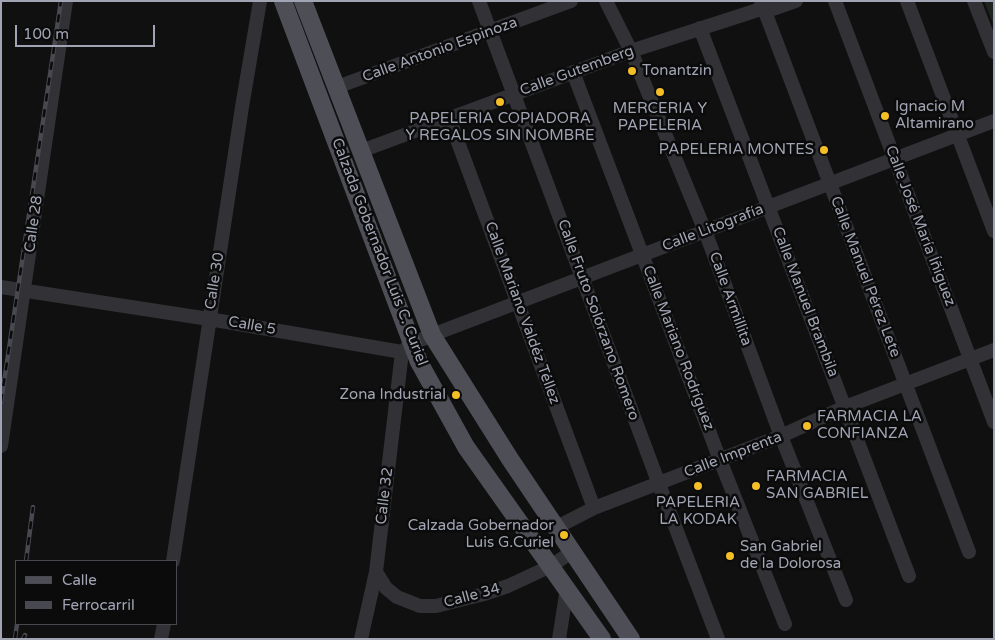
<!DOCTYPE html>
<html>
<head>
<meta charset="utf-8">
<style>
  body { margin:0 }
  #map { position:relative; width:995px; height:640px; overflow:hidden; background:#101011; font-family:"Varela Round",sans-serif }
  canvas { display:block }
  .frame { position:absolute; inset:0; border:2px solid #a1a5b3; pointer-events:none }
  .legend { position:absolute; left:15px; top:560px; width:162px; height:65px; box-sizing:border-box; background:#0b0b0c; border:1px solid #47494f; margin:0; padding:6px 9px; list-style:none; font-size:15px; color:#a1a5b3 }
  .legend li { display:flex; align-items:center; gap:10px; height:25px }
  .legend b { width:25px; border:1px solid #47494f }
  .scale { position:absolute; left:15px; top:25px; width:140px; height:22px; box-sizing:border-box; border:2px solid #a1a5b3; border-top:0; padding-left:6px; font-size:15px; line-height:18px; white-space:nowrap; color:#a1a5b3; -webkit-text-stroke:4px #0b0b0c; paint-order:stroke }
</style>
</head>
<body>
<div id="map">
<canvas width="995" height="640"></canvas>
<div class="frame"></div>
<ul class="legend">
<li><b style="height:6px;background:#4d4e56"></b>Calle</li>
<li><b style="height:6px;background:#484950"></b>Ferrocarril</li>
</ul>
<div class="scale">100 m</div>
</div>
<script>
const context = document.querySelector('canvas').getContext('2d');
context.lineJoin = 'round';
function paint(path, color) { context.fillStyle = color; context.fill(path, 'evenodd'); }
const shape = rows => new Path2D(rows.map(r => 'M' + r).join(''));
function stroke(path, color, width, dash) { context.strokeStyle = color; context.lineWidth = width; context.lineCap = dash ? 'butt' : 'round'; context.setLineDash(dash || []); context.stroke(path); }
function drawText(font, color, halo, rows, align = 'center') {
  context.font = font + ' "Varela Round",sans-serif'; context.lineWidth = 5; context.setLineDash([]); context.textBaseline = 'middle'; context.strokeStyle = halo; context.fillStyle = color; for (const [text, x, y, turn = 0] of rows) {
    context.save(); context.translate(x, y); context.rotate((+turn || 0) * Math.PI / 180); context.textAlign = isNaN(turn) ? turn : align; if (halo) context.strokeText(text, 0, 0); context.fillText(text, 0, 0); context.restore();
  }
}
const green = shape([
  [984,1,994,1,994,26]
]);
const minor = shape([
  [479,1,659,484,718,639],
  [606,1,631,51,705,231,781,436,846,600],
  [761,1,969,552],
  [835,1,994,422],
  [907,1,994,231],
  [974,1,994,52],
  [700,28,909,576],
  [573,72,720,460,785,624],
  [337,87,571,1],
  [449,118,594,508],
  [361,151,631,51,764,8,773,9,796,1],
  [1,287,209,319,402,352,411,344,432,335,994,121],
  [1,446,66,1],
  [557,527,594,508,781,436,845,407,994,350],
  [173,561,242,107,260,1],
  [376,572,386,588,397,597,420,606,436,606,484,594,508,586,551,566,573,551],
  [161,639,164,624],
  [361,639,376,572,402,352],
  [559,639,567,588]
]);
const major = shape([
  [283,1,419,362,466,447,602,639],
  [303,1,432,335,510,459,631,639]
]);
const rail = shape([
  [1,402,61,1],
  [26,561,33,507],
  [15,639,17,624],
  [23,639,25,635]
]);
const markers = [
  [632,71,5,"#f4be26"],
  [660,92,5,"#f4be26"],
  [500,102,5,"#f4be26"],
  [885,116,5,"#f4be26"],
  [824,150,5,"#f4be26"],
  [456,395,5,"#f4be26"],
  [807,426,5,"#f4be26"],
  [698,486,5,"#f4be26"],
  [756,486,5,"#f4be26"],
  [564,535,5,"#f4be26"],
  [730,556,5,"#f4be26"]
];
const streetNames = [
  ["Calle Antonio Espinoza",440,50,-20],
  ["Calle Gutemberg",577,71,-20],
  ["Calle 28",34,224,-82],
  ["Calle José María Íñiguez",920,226,69],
  ["Calle Litografía",713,228,-21],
  ["Calzada Gobernador Luis C. Curiel",379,252,69],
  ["Calle Manuel Pérez Lete",865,277,69],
  ["Calle 30",215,281,-81],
  ["Calle Armillita",730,299,70],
  ["Calle Manuel Brambila",805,302,69],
  ["Calle Mariano Valdéz Téllez",522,313,70],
  ["Calle Fruto Solórzano Romero",598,320,70],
  ["Calle 5",252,326,10],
  ["Calle Mariano Rodríguez",678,348,69],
  ["Calle Imprenta",733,455,-21],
  ["Calle 32",385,496,-83],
  ["Calle 34",472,596,-15]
];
const poiNames = [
  ["Tonantzin",642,71],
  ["Ignacio M",895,107],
  ["Altamirano",895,124],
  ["MERCERIA Y",660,109,"center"],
  ["PAPELERIA",660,126,"center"],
  ["PAPELERIA COPIADORA",500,119,"center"],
  ["Y REGALOS SIN NOMBRE",500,136,"center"],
  ["PAPELERIA MONTES",814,150,"right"],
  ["Zona Industrial",446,395,"right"],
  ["FARMACIA LA",817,417],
  ["CONFIANZA",817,434],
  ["FARMACIA",766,477],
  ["SAN GABRIEL",766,494],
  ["PAPELERIA",698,503,"center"],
  ["LA KODAK",698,520,"center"],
  ["Calzada Gobernador",554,526,"right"],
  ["Luis G.Curiel",554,543,"right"],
  ["San Gabriel",740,547],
  ["de la Dolorosa",740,564]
];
paint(green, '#1c241e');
stroke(minor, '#313136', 14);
stroke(major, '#4d4e56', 18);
stroke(rail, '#484950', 4.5);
stroke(rail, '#0b0b0c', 2.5, [8]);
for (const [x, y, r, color] of markers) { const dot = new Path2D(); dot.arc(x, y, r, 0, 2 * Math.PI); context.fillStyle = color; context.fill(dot); stroke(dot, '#0b0b0c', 2); }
drawText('15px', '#a1a5b3', '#0b0b0c', streetNames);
drawText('15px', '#a1a5b3', '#0b0b0c', poiNames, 'left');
</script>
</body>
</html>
